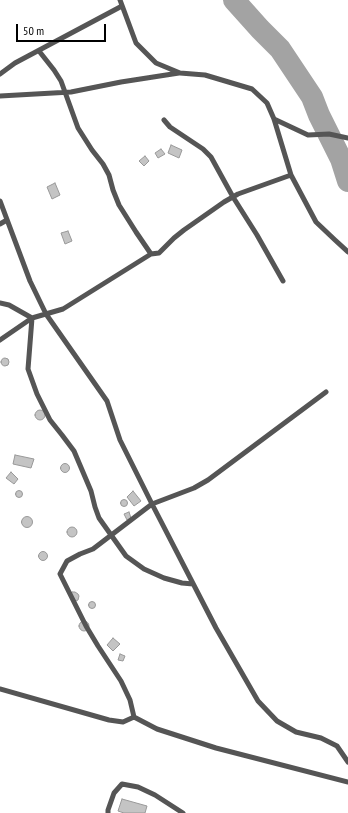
<!DOCTYPE html>
<html>
<head>
<meta charset="utf-8">
<style>
  body { margin:0 }
  #map { position:relative; width:348px; height:813px; overflow:hidden; background:#fff; font-family:"PT Sans Narrow",sans-serif }
  canvas { display:block }
  .scale { position:absolute; left:16px; top:24px; width:90px; height:18px; box-sizing:border-box; border:2px solid #000; border-top:0; padding-left:5px; font-size:12px; line-height:14px; white-space:nowrap; color:#000; -webkit-text-stroke:3px #fff; paint-order:stroke }
</style>
</head>
<body>
<div id="map">
<canvas width="348" height="813"></canvas>
<div class="scale">50 m</div>
</div>
<script>
const context = document.querySelector('canvas').getContext('2d');
context.lineJoin = 'round';
const shape = rows => new Path2D(rows.map(r => 'M' + r).join(''));
function stroke(path, color, width, dash) { context.strokeStyle = color; context.lineWidth = width; context.lineCap = dash ? 'butt' : 'round'; context.setLineDash(dash || []); context.stroke(path); }
function paint(path, color) { context.fillStyle = color; context.fill(path, 'evenodd'); }
const river = shape([
  [234,0,260,29,280,49,312,97,319,115,341,159,348,181]
]);
const building = shape([
  [171,145,182,150,179,158,168,153,171,145],
  [161,149,165,154,158,158,155,153,161,149],
  [145,156,149,161,144,166,139,161,145,156],
  [55,183,60,195,52,199,47,187,55,183],
  [68,231,72,241,65,244,61,233,68,231],
  '1 362a4 4 0 1 1 8 0a4 4 0 1 1-8 0Z',
  '35 415a5 5 0 1 1 10 0a5 5 0 1 1-10 0Z',
  [15,455,34,459,31,468,13,464,15,455],
  '60.5 468a4.5 4.5 0 1 1 9 0a4.5 4.5 0 1 1-9 0Z',
  [11,472,18,479,14,484,6,478,11,472],
  '15.5 494a3.5 3.5 0 1 1 7 0a3.5 3.5 0 1 1-7 0Z',
  [133,491,141,501,134,506,127,497,133,491],
  '120.5 503a3.5 3.5 0 1 1 7 0a3.5 3.5 0 1 1-7 0Z',
  [129,512,131,518,127,520,124,514,129,512],
  '21.5 522a5.5 5.5 0 1 1 11 0a5.5 5.5 0 1 1-11 0Z',
  '67 532a5 5 0 1 1 10 0a5 5 0 1 1-10 0Z',
  '38.5 556a4.5 4.5 0 1 1 9 0a4.5 4.5 0 1 1-9 0Z',
  [72,592,75,592,78,594,79,596,78,600,76,601,70,594,72,592],
  '88.5 605a3.5 3.5 0 1 1 7 0a3.5 3.5 0 1 1-7 0Z',
  '79 626a5 5 0 1 1 10 0a5 5 0 1 1-10 0Z',
  [113,638,120,644,113,651,107,645,113,638],
  [120,654,125,656,123,661,118,660,120,654],
  [122,799,147,806,145,813,124,813,118,811,122,799]
]);
const lane = shape([
  [120,0,136,43,156,63,180,73,205,75,252,89,267,103,274,119,291,175,316,222,335,240,348,252],
  [39,51,54,70,61,81,78,128,92,150,103,164,109,175,113,190,119,205,136,232,151,254,159,253,174,238,184,230,224,202,238,194,291,175],
  [0,74,15,63,122,6],
  [0,96,71,92,121,82,179,73],
  [274,119,308,135,329,134,348,138],
  [164,120,170,127,203,149,211,157,233,197,257,235,283,281],
  [0,201,30,281,46,314,107,401,120,440,152,504,216,628,258,701,277,721,296,732,321,738,337,746,348,762],
  [0,224,7,220],
  [0,303,9,305,32,318,63,309,151,254],
  [32,318,28,369,37,394,50,420,62,435,74,451,91,491,95,507,99,518,126,556,144,569,164,578,182,583,193,584],
  [0,340,32,318],
  [0,689,109,720,123,722,134,717,130,700,121,681,98,646,86,626,60,574,67,561,80,554,93,549,152,504,194,488,208,480,326,392],
  [134,717,157,729,216,748,348,782],
  [108,813,108,810,114,793,122,784,138,787,155,795,183,813]
]);
stroke(river, '#a3a3a3', 22);
paint(building, '#c4c4c4');
stroke(building, '#999', 1);
stroke(lane, '#555', 5);
</script>
</body>
</html>
